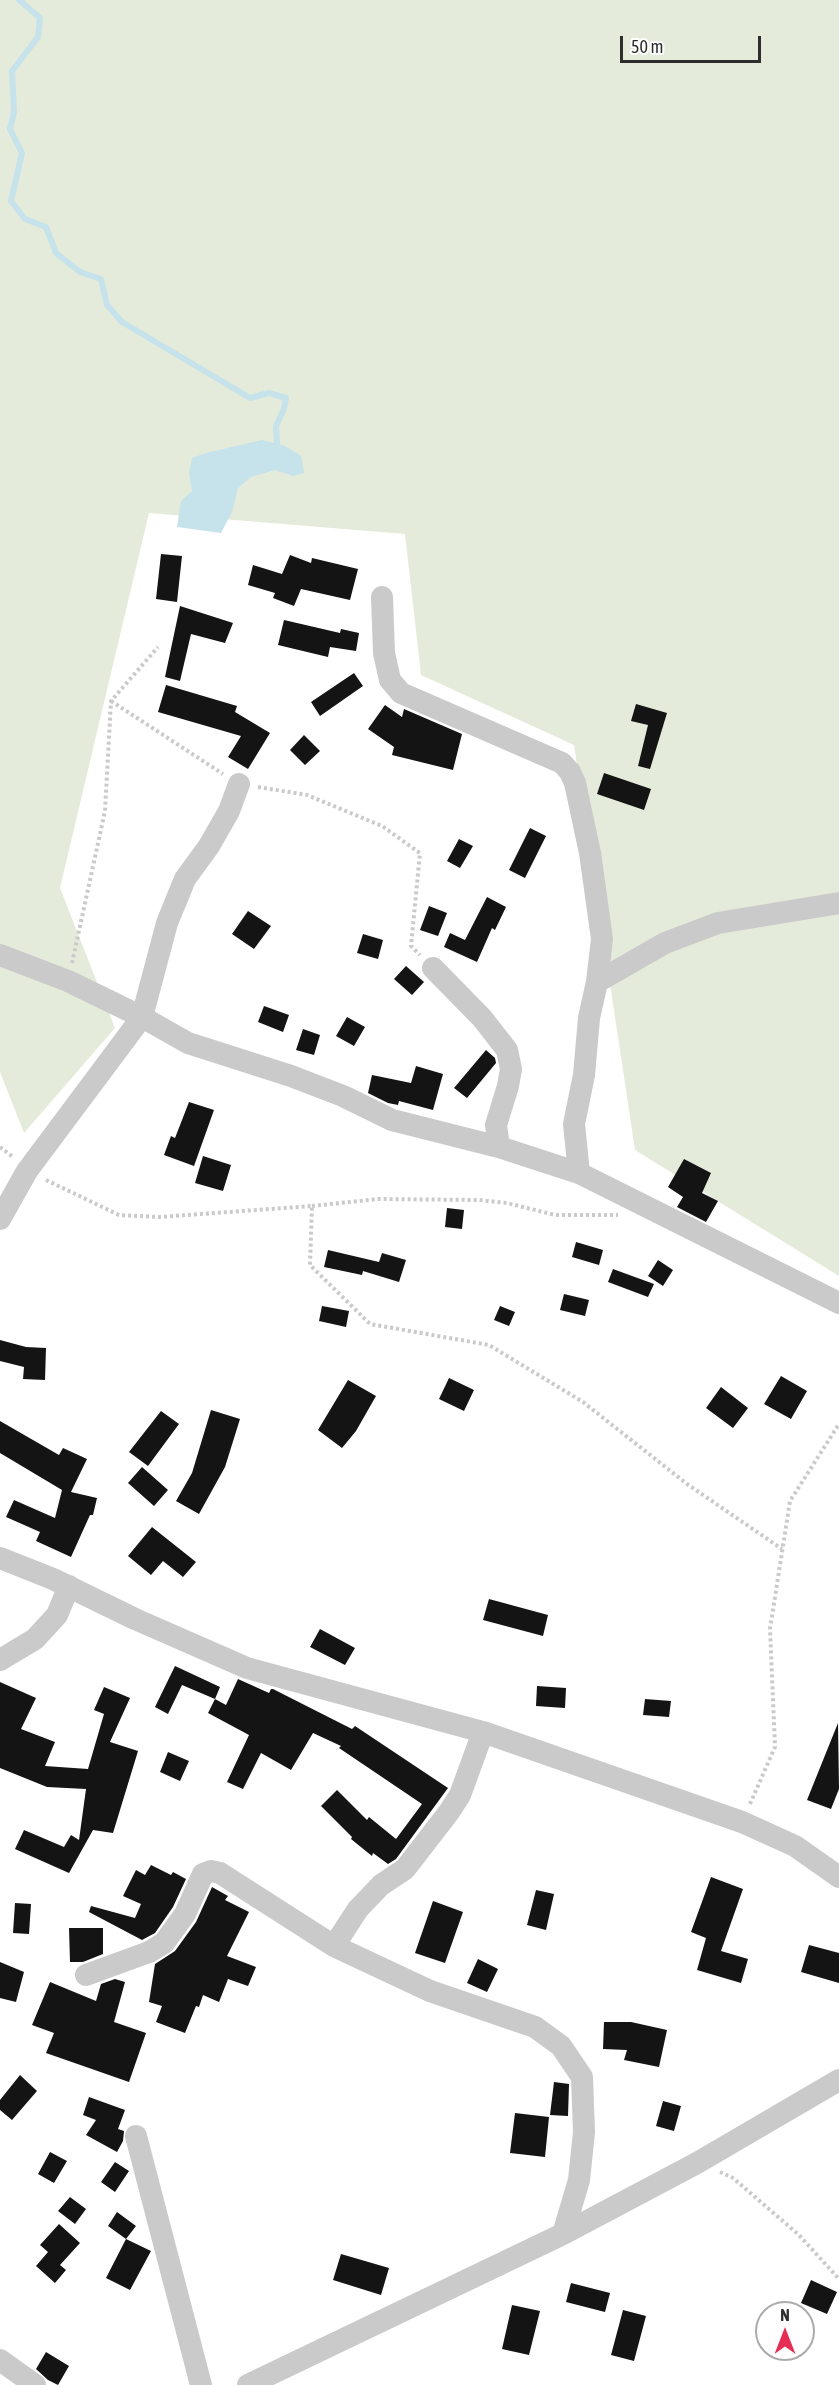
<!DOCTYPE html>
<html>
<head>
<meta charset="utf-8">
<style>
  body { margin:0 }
  #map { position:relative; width:839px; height:2385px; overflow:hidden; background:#fff; font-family:"Asap Condensed",sans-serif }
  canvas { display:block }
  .north { position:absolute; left:755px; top:2301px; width:60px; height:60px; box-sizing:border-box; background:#fff; border:2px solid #ababab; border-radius:50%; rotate:0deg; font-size:16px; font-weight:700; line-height:24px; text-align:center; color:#2d2d2d }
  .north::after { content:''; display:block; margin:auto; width:21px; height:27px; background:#e62d53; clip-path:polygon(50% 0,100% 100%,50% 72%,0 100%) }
  .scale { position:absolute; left:620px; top:36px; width:141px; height:27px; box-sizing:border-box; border:3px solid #2d2d2d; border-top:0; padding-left:8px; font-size:18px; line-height:21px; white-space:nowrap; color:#2d2d2d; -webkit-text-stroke:4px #fff; paint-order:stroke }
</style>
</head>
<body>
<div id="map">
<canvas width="839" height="2385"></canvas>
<div class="north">N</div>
<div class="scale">50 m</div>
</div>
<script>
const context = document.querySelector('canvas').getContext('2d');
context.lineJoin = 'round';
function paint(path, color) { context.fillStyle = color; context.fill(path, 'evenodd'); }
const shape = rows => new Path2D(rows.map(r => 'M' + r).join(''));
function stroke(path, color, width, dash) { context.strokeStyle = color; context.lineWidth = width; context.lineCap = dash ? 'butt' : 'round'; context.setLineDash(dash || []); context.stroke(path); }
const green = shape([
  [0,0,839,0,839,1276,635,1150,574,745,421,675,405,534,149,513,60,888,115,1028,24,1133,0,1072]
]);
const water = shape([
  [262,440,285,446,301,456,304,473,293,476,275,470,251,477,238,488,232,512,221,533,177,527,181,501,192,491,189,473,192,458,206,453]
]);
const stream = shape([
  [19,0,40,18,38,37,12,71,14,112,10,129,22,153,11,201,25,219,46,227,56,253,80,272,101,279,107,305,122,322,250,398,269,393,286,398,284,409,276,426,277,444]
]);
const building = shape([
  [161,554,182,556,177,602,156,599],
  [290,555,311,563,312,558,358,569,350,600,301,589,294,606,273,598,275,593,248,585,253,565,282,574],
  [180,606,233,623,225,643,191,634,180,681,165,677],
  [284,620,340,633,341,629,359,633,356,651,330,647,328,657,278,645],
  [354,673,363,686,320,716,311,702],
  [166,685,237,706,235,712,270,733,248,769,228,757,241,736,158,712],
  [636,704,667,713,650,769,638,766,648,725,631,721],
  [385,705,402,717,404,709,462,734,453,770,392,755,394,747,368,729],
  [304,735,320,751,305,765,290,750],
  [604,773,651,789,644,810,597,794],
  [530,828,546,836,525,878,509,870],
  [459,839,473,846,460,868,447,861],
  [487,897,506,907,495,930,492,928,477,962,444,947,450,933,465,940],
  [429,906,447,913,438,936,420,930],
  [248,911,271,926,254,949,232,934],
  [363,934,383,940,378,959,357,953],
  [406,966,424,982,412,995,394,979],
  [264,1006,289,1015,283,1032,258,1022],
  [347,1017,365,1027,354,1046,336,1036],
  [303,1029,320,1035,314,1055,296,1050],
  [486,1050,495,1058,496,1063,467,1098,454,1088],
  [416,1066,443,1074,433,1110,399,1101,398,1105,388,1103,368,1093,372,1075,411,1083],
  [189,1102,214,1110,194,1166,164,1155,171,1136,175,1138],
  [203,1156,231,1165,223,1191,195,1183],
  [684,1159,711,1173,702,1193,718,1201,706,1222,677,1207,683,1197,668,1187],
  [447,1208,464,1210,462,1229,445,1227],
  [576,1242,603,1250,599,1265,572,1257],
  [328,1250,379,1262,382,1253,406,1260,399,1282,363,1271,362,1275,324,1267],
  [658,1260,673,1270,663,1286,648,1276],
  [613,1269,654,1284,648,1297,608,1282],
  [564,1294,589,1300,585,1316,560,1310],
  [322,1306,349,1311,346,1327,319,1321],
  [500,1306,515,1312,509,1326,494,1320],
  [0,1340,26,1347,46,1348,45,1380,23,1379,24,1367,0,1361],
  [781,1376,807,1391,791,1419,764,1404],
  [449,1378,474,1390,464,1411,439,1399],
  [348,1380,376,1396,356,1431,342,1448,318,1430],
  [721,1387,748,1408,733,1428,706,1408],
  [211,1410,240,1419,225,1467,199,1514,176,1501,192,1473],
  [161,1411,179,1424,148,1466,129,1452],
  [0,1421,59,1455,63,1448,87,1459,71,1492,97,1498,93,1515,90,1515,71,1557,36,1541,40,1532,6,1517,14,1500,55,1518,62,1490,0,1453],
  [142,1467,168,1490,154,1506,128,1483],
  [152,1527,196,1562,183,1577,163,1561,151,1575,128,1556],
  [489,1599,548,1615,543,1636,483,1620],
  [320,1629,355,1648,345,1665,310,1647],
  [175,1666,220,1687,215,1699,182,1685,168,1714,155,1707],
  [238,1679,269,1693,271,1689,273,1689,352,1729,355,1726,448,1788,396,1859,388,1864,373,1853,372,1856,351,1839,352,1837,321,1806,337,1790,367,1820,369,1817,396,1839,422,1804,339,1748,341,1746,313,1733,291,1770,261,1753,243,1789,227,1782,249,1735,208,1713,215,1699,226,1705],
  [0,1682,36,1698,21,1729,55,1742,45,1766,88,1769,104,1714,94,1710,104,1687,130,1698,110,1742,138,1751,113,1833,93,1830,69,1873,15,1849,24,1830,64,1847,71,1835,79,1840,86,1789,47,1787,0,1768],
  [537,1686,566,1688,565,1708,536,1706],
  [645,1699,671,1701,669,1717,643,1715],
  [838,1723,839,1789,831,1809,807,1800],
  [168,1752,189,1761,180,1781,160,1772],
  [151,1865,171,1875,173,1872,186,1879,173,1907,155,1933,142,1940,89,1912,91,1906,135,1918,141,1904,123,1896,136,1870,145,1875],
  [711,1877,743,1889,721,1951,748,1959,741,1983,697,1970,706,1938,691,1932],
  [212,1887,228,1896,225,1900,249,1912,227,1956,256,1967,248,1986,228,1979,219,2002,203,1995,199,2007,196,2006,185,2033,156,2022,162,2006,149,2002,155,1964,175,1951,196,1922],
  [536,1890,554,1894,546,1930,527,1925],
  [433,1901,463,1912,445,1963,415,1953],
  [15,1903,31,1904,29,1934,13,1933],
  [69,1928,103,1928,103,1954,83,1962,70,1962],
  [809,1945,839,1953,839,1983,801,1972],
  [478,1959,498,1969,487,1992,467,1983],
  [0,1962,24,1972,16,2002,0,1998],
  [115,1979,125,1982,114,2022,146,2033,129,2082,46,2053,54,2033,32,2025,50,1982,96,2001,101,1984],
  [604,2022,631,2022,667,2030,659,2067,624,2060,627,2050,603,2049],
  [20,2075,37,2091,12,2120,0,2110,0,2100],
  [554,2082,569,2084,568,2116,550,2115],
  [89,2097,125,2110,118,2129,124,2131,123,2141,117,2152,86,2135,96,2120,83,2115],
  [663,2101,681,2106,674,2131,656,2126],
  [515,2113,549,2117,545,2157,510,2153],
  [50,2152,67,2161,54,2183,38,2174],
  [115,2162,129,2171,115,2192,101,2182],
  [70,2197,86,2209,75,2224,58,2211],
  [117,2212,136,2226,126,2239,108,2226],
  [59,2224,80,2243,60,2265,66,2270,55,2283,36,2266,48,2252,40,2245],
  [126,2239,151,2251,130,2290,106,2278],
  [341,2254,389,2268,381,2295,333,2280],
  [811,2280,837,2292,827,2314,801,2303],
  [571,2283,610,2293,605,2312,566,2302],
  [512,2305,540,2311,529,2355,502,2349],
  [623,2310,646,2316,634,2361,611,2355],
  [46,2352,69,2366,58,2385,48,2380,36,2369]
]);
const path = shape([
  [111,701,223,774],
  [258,787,307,795,382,826,420,853,411,946,420,955],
  [72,963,105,811,111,701,158,647],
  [0,1147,13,1157],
  [46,1180,119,1215,159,1217,312,1206,310,1265,370,1324,489,1345,583,1402,687,1484,782,1549],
  [312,1206,378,1199,479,1200,507,1203,555,1215,618,1215],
  [750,1804,775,1747,770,1629,790,1501,839,1424],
  [720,2172,733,2178,799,2235,839,2279]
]);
const minor = shape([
  [382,597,384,653,390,680,401,693,562,763,570,772,575,783,590,853,602,939,597,982,589,1018,584,1075,574,1124,579,1173],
  [0,955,68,981,142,1017,188,1043,291,1076,343,1096,392,1120,499,1147,579,1173,839,1303],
  [433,968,482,1018,507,1050,511,1069,508,1086,496,1125,499,1147],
  [597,982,665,943,718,923,839,903],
  [0,1219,27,1171,142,1017,167,923,185,879,209,846,229,811,239,784],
  [0,1558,53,1579,135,1619,247,1668,483,1732,742,1822,795,1846,839,1877],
  [0,1660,35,1639,57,1615,69,1586],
  [334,1946,358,1909,381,1885,405,1869,449,1812,460,1795,483,1732],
  [86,1975,149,1952,164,1943,185,1914,203,1874,211,1871,220,1873,334,1946,430,1991,535,2027,561,2046,582,2077,584,2132,579,2180,563,2234],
  [136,2136,201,2385],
  [0,2360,35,2385],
  [248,2385,563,2234,697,2163,839,2080]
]);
paint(green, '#e5ebda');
paint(water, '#c6e2eb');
stroke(stream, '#c6e2eb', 6);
paint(building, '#141414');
stroke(path, '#cacaca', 4, [3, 3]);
stroke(minor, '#cacaca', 22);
</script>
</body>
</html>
